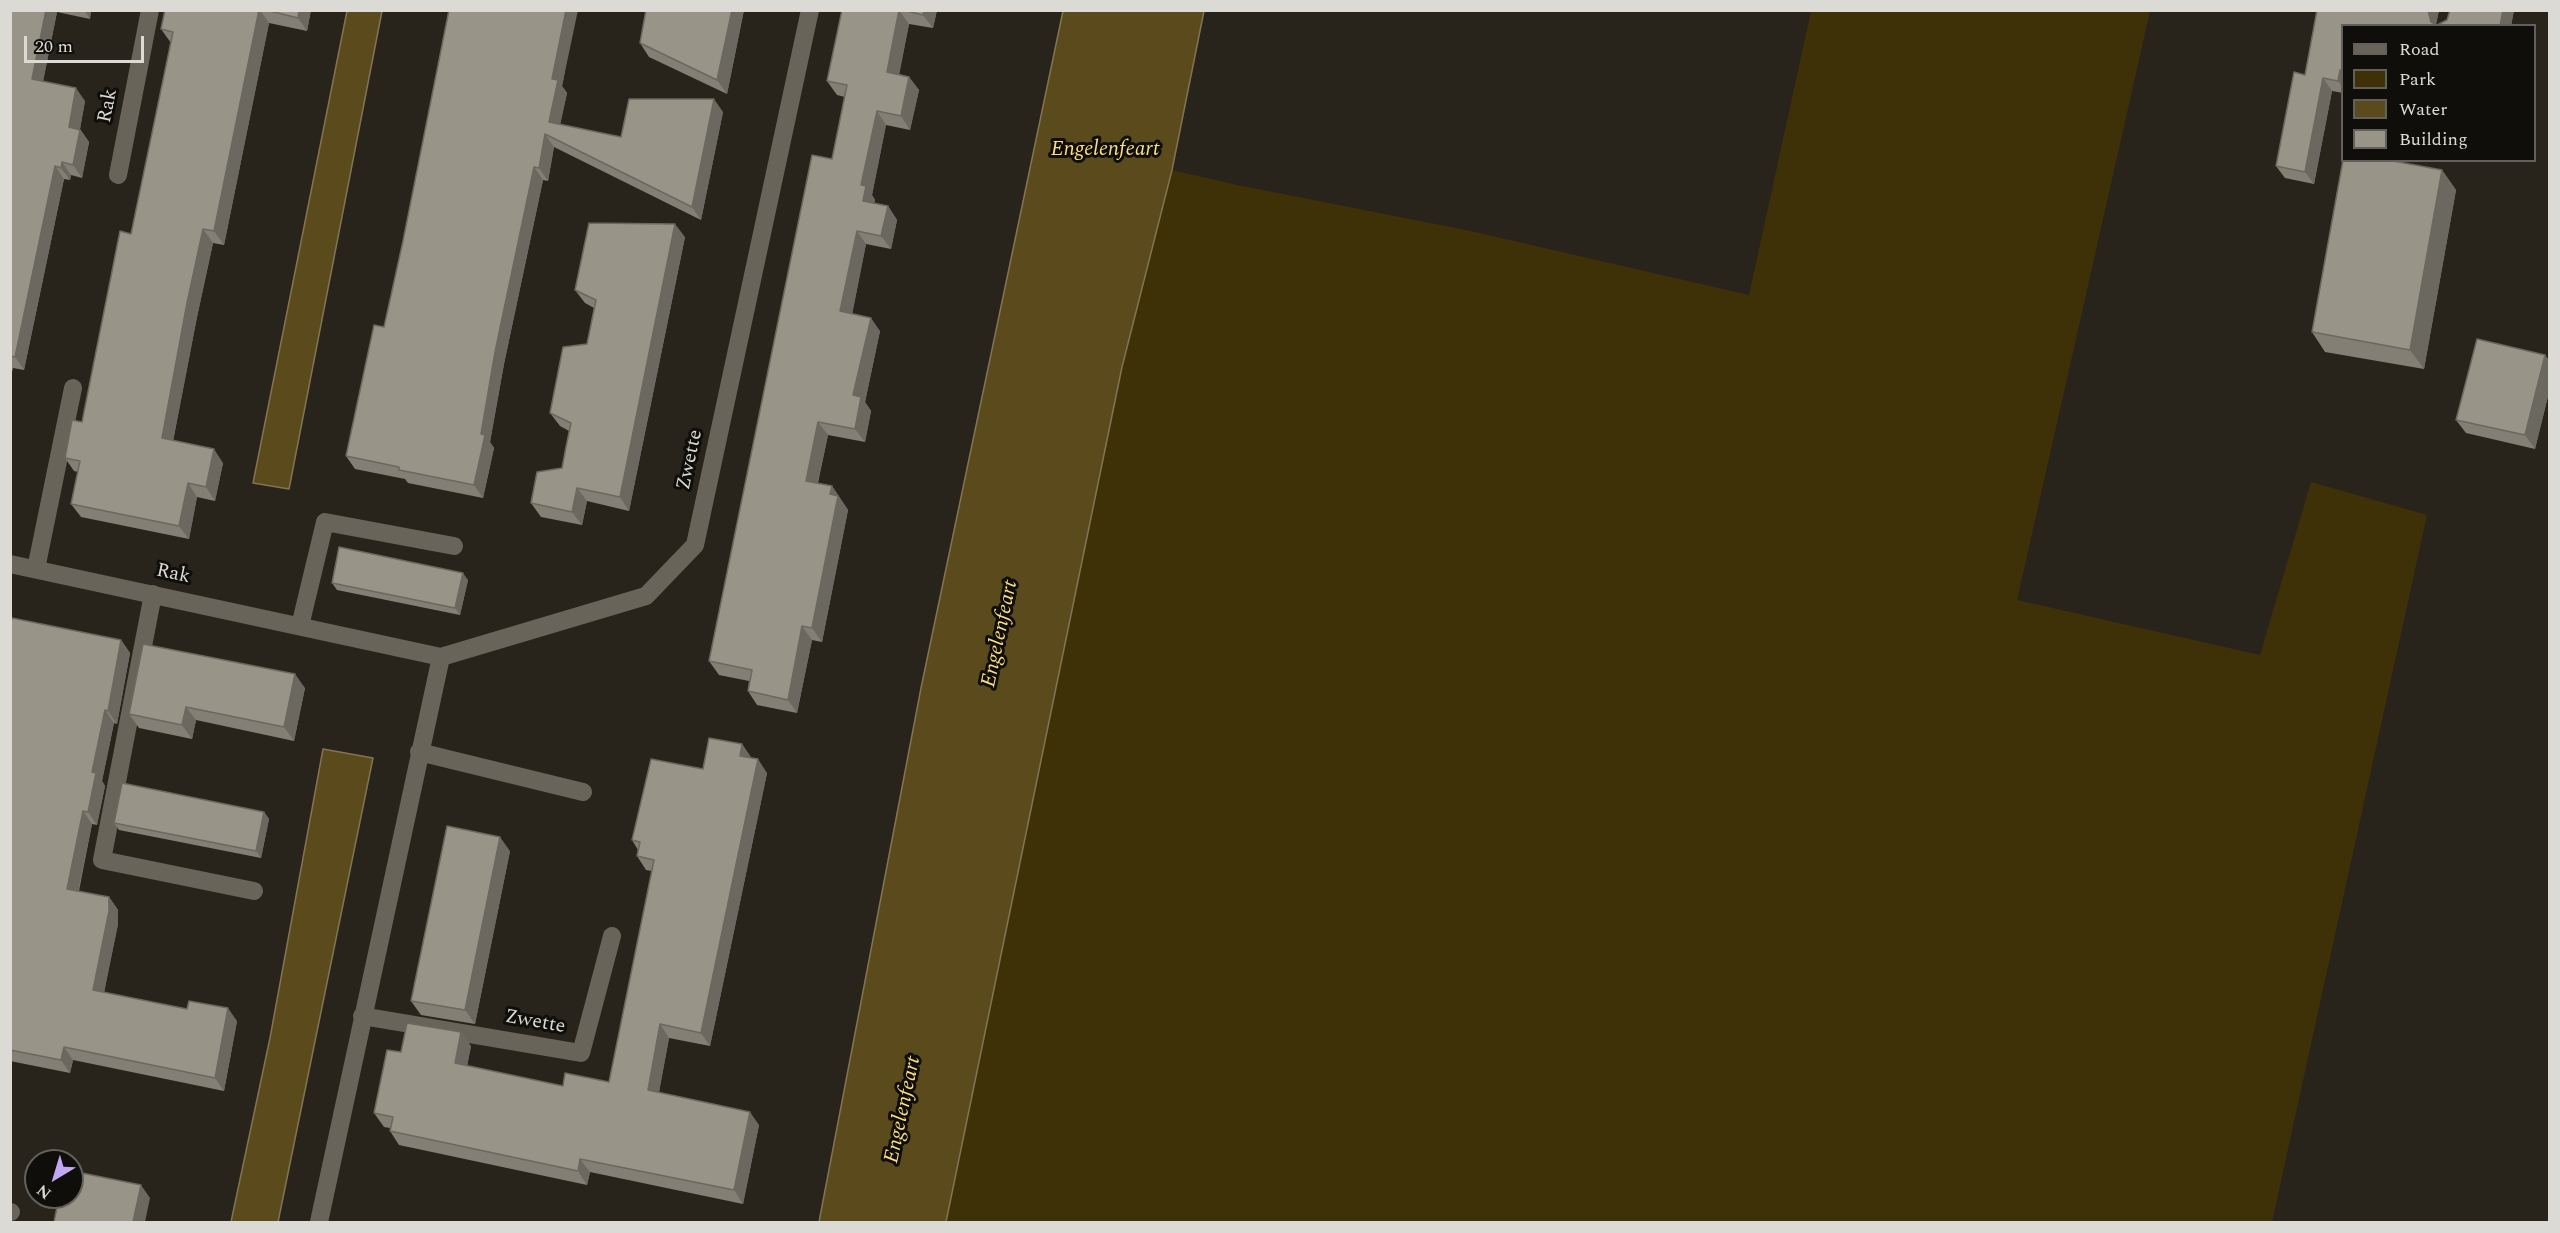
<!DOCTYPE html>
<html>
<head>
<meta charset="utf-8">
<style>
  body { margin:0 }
  #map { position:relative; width:2560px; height:1233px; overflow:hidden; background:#28241b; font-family:Spectral,serif }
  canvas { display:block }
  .frame { position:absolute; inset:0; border:12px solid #dcdad4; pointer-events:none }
  .legend { position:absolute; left:2341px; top:24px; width:195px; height:138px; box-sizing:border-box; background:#0f0e0a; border:2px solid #61605b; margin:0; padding:8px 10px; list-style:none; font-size:18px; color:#dcdad4 }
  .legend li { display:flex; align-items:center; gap:12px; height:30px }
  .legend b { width:30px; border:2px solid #61605b }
  .north { position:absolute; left:24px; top:1149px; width:60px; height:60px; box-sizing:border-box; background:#0f0e0a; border:2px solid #61605b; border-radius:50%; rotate:218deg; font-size:16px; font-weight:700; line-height:24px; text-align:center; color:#dcdad4 }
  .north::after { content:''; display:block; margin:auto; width:21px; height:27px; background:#c3a7f2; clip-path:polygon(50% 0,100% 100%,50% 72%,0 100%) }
  .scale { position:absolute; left:24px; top:36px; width:120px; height:27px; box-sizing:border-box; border:3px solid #dcdad4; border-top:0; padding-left:8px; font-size:18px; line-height:21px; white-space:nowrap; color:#dcdad4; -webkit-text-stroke:4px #0f0e0a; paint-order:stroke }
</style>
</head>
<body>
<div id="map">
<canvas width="2560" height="1233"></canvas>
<div class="frame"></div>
<ul class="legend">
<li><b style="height:8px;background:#686459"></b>Road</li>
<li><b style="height:16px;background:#3e3108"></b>Park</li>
<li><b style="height:16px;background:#5a4a1c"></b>Water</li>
<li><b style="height:16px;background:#989488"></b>Building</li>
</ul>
<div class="north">N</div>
<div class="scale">20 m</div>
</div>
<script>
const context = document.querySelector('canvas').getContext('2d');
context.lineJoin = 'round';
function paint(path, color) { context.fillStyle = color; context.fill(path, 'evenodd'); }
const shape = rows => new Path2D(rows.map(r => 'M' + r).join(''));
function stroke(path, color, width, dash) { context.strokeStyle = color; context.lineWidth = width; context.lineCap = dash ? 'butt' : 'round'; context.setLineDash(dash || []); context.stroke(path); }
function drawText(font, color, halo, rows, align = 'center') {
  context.font = font + ' Spectral,serif'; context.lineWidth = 6; context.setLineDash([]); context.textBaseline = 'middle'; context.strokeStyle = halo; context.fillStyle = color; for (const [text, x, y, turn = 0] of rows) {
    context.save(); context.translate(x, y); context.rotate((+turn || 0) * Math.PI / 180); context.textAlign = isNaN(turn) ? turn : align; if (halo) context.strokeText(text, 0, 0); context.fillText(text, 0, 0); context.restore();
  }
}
const green = shape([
  [1811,11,2150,11,2017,600,2260,655,2311,482,2427,515,2272,1222,946,1222,1122,367,1172,170,1237,185,1466,230,1749,295]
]);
const water = shape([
  [347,11,382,11,289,489,253,483,347,11],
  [1063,11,1204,11,1172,170,1122,367,946,1222,819,1222,921,688,1063,11],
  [323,749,373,758,278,1222,231,1222,270,1038,323,749]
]);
const minor = shape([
  [118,175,150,10],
  [10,564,441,657],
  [36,569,73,388],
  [153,594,102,860,254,891],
  [300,626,325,522,454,546],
  [419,752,583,792],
  [362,1016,581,1053,612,936],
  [10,1212,11,1212],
  [319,1222,441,657,646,596,695,545,810,10]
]);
const wall = shape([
  [10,10,91,10,90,19,57,12,43,81,85,101,80,129,89,142,82,178,71,175,70,180,64,179,24,370,13,368,10,379],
  [165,10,311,10,307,31,269,23,224,245,213,243,197,317,173,441,223,463,215,501,197,497,189,539,81,517,71,504,78,472,74,471,65,458,82,422,131,234,171,43,161,29],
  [744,10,727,94,649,57,640,43],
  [842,10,937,10,933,28,909,24,899,74,909,77,919,90,910,130,886,125,872,195,875,200,874,203,888,206,897,220,891,249,866,244,852,314,880,331,865,402,871,411,865,442,828,435,818,483,832,486,848,510,822,642,812,640,797,713,757,705,748,691,749,681,719,675,709,661,832,159,845,97,837,95,827,81],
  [2317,10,2439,10,2436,24,2437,25,2514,10,2511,26,2343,26,2343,93,2332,91,2314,184,2285,178,2276,166,2305,75],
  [565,71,562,86,567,93,560,124,621,137,723,112,701,220,554,147,548,181,543,180,504,364,490,442,494,448,483,498,408,483,405,479,355,469,346,456,384,327],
  [2442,170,2456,190,2424,369,2325,352,2312,332],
  [685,237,629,511,587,501,582,525,541,517,531,503,562,468,569,431,560,426,550,413,587,344,594,308,585,303,575,290],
  [2545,355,2550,362,2550,388,2535,449,2466,433,2456,420],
  [468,580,460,615,337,590,332,583],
  [10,626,121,640,130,653,117,724,114,723,102,781,105,786,97,825,92,824,79,891,109,897,118,910,118,924,104,992,237,1021,224,1091,73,1060,70,1073,10,1061],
  [305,688,294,741,196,720,192,739,139,728,129,714],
  [742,744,751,758,767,773,710,1046,669,1038,659,1092,759,1125,743,1204,590,1172,587,1185,399,1145,390,1131,390,1128,384,1127,374,1113,401,1052,471,1046,467,1066,563,1086,609,1082,652,871,646,870,637,856,638,850,632,840,703,769],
  [264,812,269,819,261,858,119,830,114,823],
  [510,851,475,1024,421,1015,411,1001]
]);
const shadedWall = shape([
  [46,10,56,10,57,12,41,92,32,79],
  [84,10,91,10,90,19],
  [259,10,260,10,269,23,224,245,214,231],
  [299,10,311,10,307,31,298,18],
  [566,10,578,10,562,86,567,93,558,135,549,122,552,79],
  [732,10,744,10,727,94,717,80],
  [899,10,909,24,897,86,887,72],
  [924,10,937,10,933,28,923,15],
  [2428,10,2439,10,2436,25,2431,22],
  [2503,10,2514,10,2511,26,2500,26],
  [2340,70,2343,73,2343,88,2338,81],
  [909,77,919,90,910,130,901,116],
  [2323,78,2332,91,2314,184,2305,172],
  [76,88,85,101,78,140,69,127],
  [714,99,723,112,701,220,692,207],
  [877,111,886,125,872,195,875,200,872,215,863,201,861,185],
  [80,130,89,142,82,178,73,165],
  [545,134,554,147,548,181,539,168],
  [62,162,71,175,70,180,61,168],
  [55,166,64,179,24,370,15,357],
  [534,167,543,180,504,364,490,442,494,448,483,498,474,485,481,434,495,352],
  [2442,170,2456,190,2424,369,2410,350],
  [888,206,897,220,891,249,881,236],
  [675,224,685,237,629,511,620,497],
  [203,229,213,243,197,317,171,452,162,438,187,303],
  [857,231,866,244,850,325,840,311],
  [871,318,880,331,865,402,871,411,865,442,855,429,853,395],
  [2545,355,2550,362,2550,388,2535,449,2525,435],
  [10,365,13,368,10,379],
  [818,422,828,435,815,495,806,481],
  [214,449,223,463,215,501,206,487],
  [188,483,197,497,189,539,179,526],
  [832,486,848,510,822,642,812,628],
  [577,488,587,501,582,525,572,512],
  [463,573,468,580,460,615,455,608],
  [802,626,812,640,797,713,788,700],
  [121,640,130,653,117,724,108,711],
  [295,674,305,688,294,741,284,727],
  [186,707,196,720,192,739,182,725],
  [105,710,114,723,102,781,105,786,97,825,88,812,92,772],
  [742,744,751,757,749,769,740,756],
  [758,759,767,773,710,1046,701,1033],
  [83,811,92,824,76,902,67,889],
  [264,812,269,819,261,858,256,851],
  [500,837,510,851,475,1024,465,1010],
  [109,897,118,910,118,924,102,1003,93,990],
  [228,1008,237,1021,224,1091,215,1078],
  [660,1024,669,1038,657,1103,648,1090],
  [461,1032,471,1046,465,1077,455,1063],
  [64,1047,73,1060,70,1073,61,1060],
  [750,1112,759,1125,743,1204,734,1190],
  [580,1159,590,1172,587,1185,578,1171],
  [141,1185,150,1198,145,1222,133,1222]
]);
const building = shape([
  [10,10,46,10,32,79,76,88,69,127,80,130,73,165,62,162,61,168,55,166,15,357,10,356,10,10],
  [165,10,259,10,214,231,203,229,187,303,162,438,214,449,206,487,188,483,179,526,71,504,80,461,65,458,72,420,82,422,120,231,131,234,173,32,161,29,165,10],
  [266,10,299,10,298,18,266,10],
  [449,10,566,10,552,79,558,80,549,122,621,137,629,99,714,99,692,207,545,134,539,168,534,167,495,352,481,434,485,435,474,485,399,470,399,467,346,456,374,325,384,327,403,241,449,10],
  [646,10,732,10,717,80,640,43,646,10],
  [842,10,899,10,887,72,909,77,901,116,877,111,861,185,866,186,863,201,888,206,881,236,857,231,840,311,871,318,853,395,861,397,855,429,818,422,806,481,832,486,830,494,838,496,812,628,802,626,788,700,748,691,752,670,709,661,812,155,832,159,847,85,827,81,842,10],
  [903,10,924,10,923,15,903,10],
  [2317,10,2428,10,2431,22,2437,25,2447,20,2450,10,2503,10,2500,26,2343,26,2343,70,2340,70,2338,81,2323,78,2305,172,2276,166,2294,72,2305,75,2317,10],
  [2343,160,2388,160,2442,170,2410,350,2312,332,2343,160],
  [589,223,675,224,620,497,577,488,572,512,531,503,537,472,562,468,566,447,571,423,550,413,563,347,587,344,596,300,575,290,589,223],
  [2477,339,2545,355,2525,435,2456,420,2477,339],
  [339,547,463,573,455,608,332,583,339,547],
  [12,618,121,640,108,711,105,710,92,772,96,773,88,812,83,811,67,889,109,897,109,911,93,990,187,1009,189,1001,228,1008,215,1078,64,1047,61,1060,10,1050,10,626,12,618],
  [143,644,295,674,284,727,186,707,182,725,129,714,143,644],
  [709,738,742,744,740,756,758,759,701,1033,660,1024,648,1090,750,1112,734,1190,580,1159,578,1171,390,1131,393,1117,374,1113,387,1050,401,1052,407,1023,461,1032,455,1063,563,1086,565,1073,609,1082,654,860,637,856,640,842,632,840,651,759,703,769,709,738],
  [122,783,264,812,256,851,114,823,122,783],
  [447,826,500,837,465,1010,411,1001,447,826],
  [72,1171,141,1185,133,1222,54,1222,59,1197,72,1197,72,1171]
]);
const streetNames = [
  ["Rak",109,106,-79],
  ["Zwette",691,460,-78],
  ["Rak",173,575,12],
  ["Zwette",535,1023,10]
];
const waterNames = [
  ["Engelenfeart",1105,151],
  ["Engelenfeart",1001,634,-78],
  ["Engelenfeart",904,1110,-78]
];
paint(green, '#3e3108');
paint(water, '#5a4a1c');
stroke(water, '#817553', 1.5);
stroke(minor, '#686459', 18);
paint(wall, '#837f75');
paint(shadedWall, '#6a685f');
paint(building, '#989488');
stroke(building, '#6a685f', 1.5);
drawText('20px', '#dcdad4', '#0f0e0a', streetNames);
drawText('italic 21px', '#fdde86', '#0f0e0a', waterNames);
</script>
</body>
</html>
